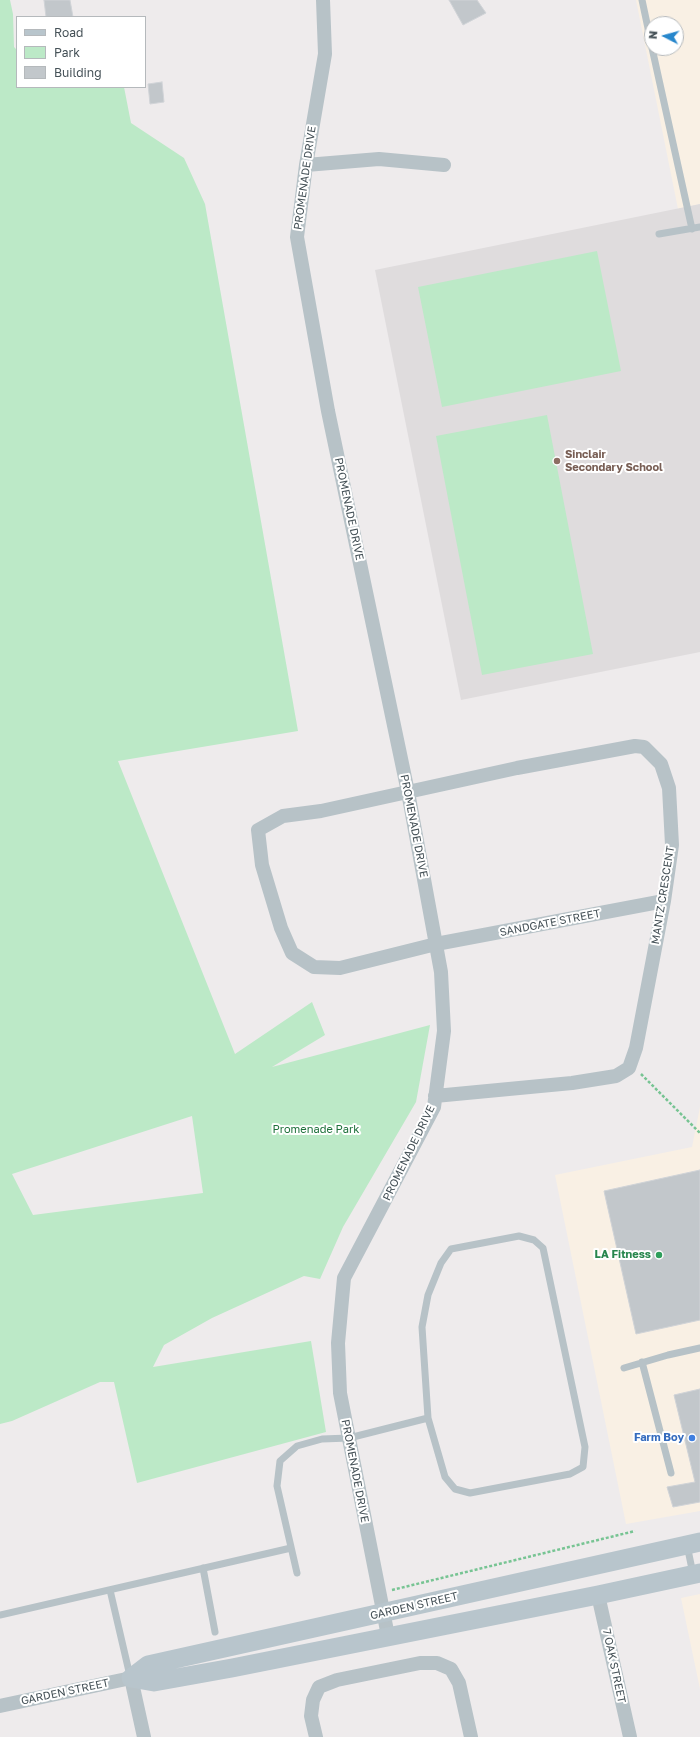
<!DOCTYPE html>
<html>
<head>
<meta charset="utf-8">
<style>
  body { margin:0 }
  #map { position:relative; width:700px; height:1737px; overflow:hidden; background:#eeebec; font-family:"Golos Text",sans-serif }
  canvas { display:block }
  .legend { position:absolute; left:16px; top:16px; width:130px; height:72px; box-sizing:border-box; background:#fff; border:1px solid #b5b9bc; margin:0; padding:5px 7px; list-style:none; font-size:12px; color:#455157 }
  .legend li { display:flex; align-items:center; gap:8px; height:20px }
  .legend b { width:20px; border:1px solid #b5b9bc }
  .north { position:absolute; left:644px; top:16px; width:40px; height:40px; box-sizing:border-box; background:#fff; border:1px solid #b5b9bc; border-radius:50%; rotate:276deg; font-size:11px; font-weight:700; line-height:16px; text-align:center; color:#455157 }
  .north::after { content:''; display:block; margin:auto; width:14px; height:18px; background:#2787cc; clip-path:polygon(50% 0,100% 100%,50% 72%,0 100%) }
</style>
</head>
<body>
<div id="map">
<canvas width="700" height="1737"></canvas>
<ul class="legend">
<li><b style="height:5px;background:#b8c5cc"></b>Road</li>
<li><b style="height:11px;background:#bce9c7"></b>Park</li>
<li><b style="height:11px;background:#c2c7cb"></b>Building</li>
</ul>
<div class="north">N</div>
</div>
<script>
const context = document.querySelector('canvas').getContext('2d');
context.lineJoin = 'round';
function paint(path, color) { context.fillStyle = color; context.fill(path, 'evenodd'); }
const shape = rows => new Path2D(rows.map(r => 'M' + r).join(''));
function stroke(path, color, width, dash) { context.strokeStyle = color; context.lineWidth = width; context.lineCap = dash ? 'butt' : 'round'; context.setLineDash(dash || []); context.stroke(path); }
function drawText(font, color, halo, rows, align = 'center') {
  context.font = font + ' "Golos Text",sans-serif'; context.lineWidth = 4; context.setLineDash([]); context.textBaseline = 'middle'; context.strokeStyle = halo; context.fillStyle = color; for (const [text, x, y, turn = 0] of rows) {
    context.save(); context.translate(x, y); context.rotate((+turn || 0) * Math.PI / 180); context.textAlign = isNaN(turn) ? turn : align; if (halo) context.strokeText(text, 0, 0); context.fillText(text, 0, 0); context.restore();
  }
}
const commercial = shape([
  [636,0,700,0,700,204,678,209],
  [652,24,676,24,676,48,652,48],
  [700,1107,700,1511,626,1524,555,1175,692,1147],
  [700,1594,700,1689,681,1598]
]);
const education = shape([
  [700,204,700,652,461,700,375,270]
]);
const green = shape([
  [0,0,10,0,13,14,14,47,17,50,17,87,124,87,131,123,184,158,205,204,298,731,118,761,235,1054,312,1002,325,1035,272,1067,430,1025,416,1102,343,1227,320,1279,304,1276,212,1318,164,1345,153,1367,311,1341,326,1432,137,1483,114,1382,100,1382,12,1421,0,1424],
  [192,1116,203,1193,33,1215,12,1174],
  [597,251,621,371,442,407,418,287],
  [547,415,593,654,482,675,436,436]
]);
const building = shape([
  [44,0,70,0,73,17,46,17,44,0],
  [449,0,477,0,486,13,463,25,449,0],
  [162,82,164,102,150,104,148,84,162,82],
  [700,1170,700,1320,636,1334,604,1191,700,1170],
  [700,1389,700,1502,673,1507,667,1487,695,1482,674,1395,700,1389]
]);
const path = shape([
  [641,1074,700,1133],
  [392,1590,635,1531]
]);
const lane = shape([
  [642,0,652,47],
  [652,48,692,229],
  [659,234,700,227],
  [642,1362,671,1473],
  [624,1368,668,1355,700,1348],
  [687,1545,693,1574],
  [203,1568,215,1632],
  [297,1573,277,1486,280,1461,297,1446,322,1439,349,1438,428,1418,445,1477,455,1489,470,1493,570,1474,583,1467,585,1447,543,1248,534,1240,519,1236,451,1249,441,1263,428,1295,422,1327,428,1418],
  [110,1590,130,1676],
  [0,1615,291,1548]
]);
const street = shape([
  [323,0,325,54,306,165,297,237,328,411,408,792,441,972,444,1031,434,1107,344,1278,338,1343,340,1393,388,1636],
  [306,165,379,159,444,165],
  [435,1096,572,1083,616,1076,629,1068,636,1048,664,901,672,845,669,788,661,764,644,747,635,746,517,768,321,811,283,816,258,830,262,865,281,928,292,953,314,967,340,968,436,944,664,901],
  [598,1595,630,1737],
  [0,1706,131,1678,144,1737],
  [316,1737,311,1716,313,1700,319,1687,337,1680,420,1663,437,1663,451,1669,459,1683,471,1737]
]);
const secondary = shape([
  [131,1678,148,1665,700,1542],
  [131,1678,154,1682,232,1668,598,1595,700,1573]
]);
const markers = [
  [557,461,4,"#8d6e63"],
  [659,1255,4,"#2e9e5b"],
  [692,1438,4,"#3f7fe0"]
];
const streetNames = [
  ["PROMENADE DRIVE",305,178,-82],
  ["PROMENADE DRIVE",349,509,78],
  ["PROMENADE DRIVE",414,826,79],
  ["MANTZ CRESCENT",663,895,-81],
  ["SANDGATE STREET",550,923,-11],
  ["PROMENADE DRIVE",409,1153,-64],
  ["PROMENADE DRIVE",355,1471,79],
  ["GARDEN STREET",414,1606,-13],
  ["7 OAK STREET",614,1666,78],
  ["GARDEN STREET",65,1692,-12]
];
const educationNames = [
  ["Sinclair",565,455],
  ["Secondary School",565,468]
];
const parkNames = [
  ["Promenade Park",316,1130]
];
const leisureNames = [
  ["LA Fitness",651,1255]
];
const shopNames = [
  ["Farm Boy",684,1438]
];
paint(commercial, '#f9f0e4');
paint(education, '#dfdcdd');
paint(green, '#bce9c7');
paint(building, '#c2c7cb');
stroke(building, '#d0d3d7', 1);
stroke(path, '#77c493', 2.5, [3, 2]);
stroke(lane, '#b7c2c7', 7);
stroke(street, '#b7c2c7', 14);
stroke(secondary, '#b8c5cc', 19);
for (const [x, y, r, color] of markers) { const dot = new Path2D(); dot.arc(x, y, r, 0, 2 * Math.PI); context.fillStyle = color; context.fill(dot); stroke(dot, '#fff', 1.5); }
drawText('11px', '#455157', '#fff', streetNames);
drawText('bold 11px', '#785e54', '#fff', educationNames, 'left');
drawText('11px', '#1e713b', '#fff', parkNames);
drawText('bold 11px', '#27864d', '#fff', leisureNames, 'right');
drawText('bold 11px', '#366cbe', '#fff', shopNames, 'right');
</script>
</body>
</html>
